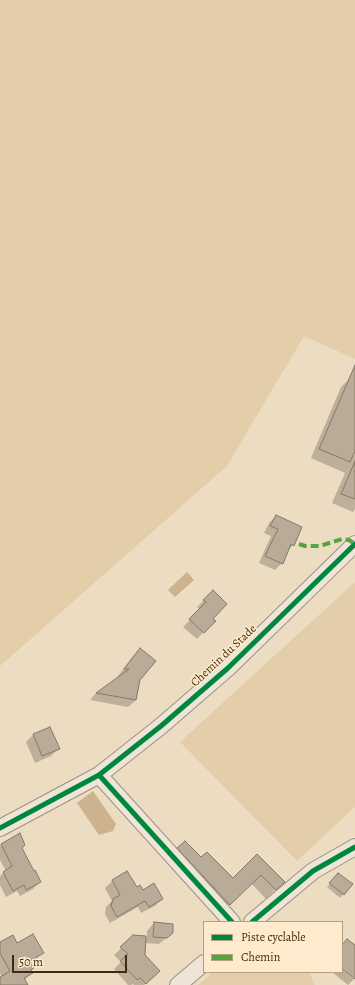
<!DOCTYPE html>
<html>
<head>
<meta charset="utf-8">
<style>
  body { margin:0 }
  #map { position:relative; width:355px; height:985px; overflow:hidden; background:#ecdcc2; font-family:Alegreya,serif }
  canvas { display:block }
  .legend { position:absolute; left:203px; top:921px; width:140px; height:52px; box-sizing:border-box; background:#feeacc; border:1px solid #b39e7e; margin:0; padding:5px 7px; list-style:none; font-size:12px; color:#422b09 }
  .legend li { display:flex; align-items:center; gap:8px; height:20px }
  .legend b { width:20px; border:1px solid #b39e7e }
  .scale { position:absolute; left:12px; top:955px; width:115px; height:18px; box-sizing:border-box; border:2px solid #422b09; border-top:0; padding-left:5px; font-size:12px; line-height:14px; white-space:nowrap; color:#422b09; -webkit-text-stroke:3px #feeacc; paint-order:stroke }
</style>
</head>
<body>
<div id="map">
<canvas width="355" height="985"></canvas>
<ul class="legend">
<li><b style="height:5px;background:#00873e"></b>Piste cyclable</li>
<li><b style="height:5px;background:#55a43e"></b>Chemin</li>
</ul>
<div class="scale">50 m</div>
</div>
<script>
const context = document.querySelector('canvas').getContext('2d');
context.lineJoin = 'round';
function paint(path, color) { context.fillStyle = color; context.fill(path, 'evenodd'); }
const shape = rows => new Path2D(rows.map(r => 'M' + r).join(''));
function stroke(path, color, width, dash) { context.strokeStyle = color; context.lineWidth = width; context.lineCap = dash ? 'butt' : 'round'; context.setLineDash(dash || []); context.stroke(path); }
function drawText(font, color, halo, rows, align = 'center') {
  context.font = font + ' Alegreya,serif'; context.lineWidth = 3; context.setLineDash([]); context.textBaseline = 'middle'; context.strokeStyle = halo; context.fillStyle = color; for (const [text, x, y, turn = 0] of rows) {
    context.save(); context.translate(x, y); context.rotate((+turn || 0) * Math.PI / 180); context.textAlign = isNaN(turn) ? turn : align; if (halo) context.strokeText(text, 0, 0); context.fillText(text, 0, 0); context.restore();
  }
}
const green = shape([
  [0,0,355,0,355,359,304,336,227,466,0,666],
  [355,582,355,807,297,861,180,742],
  [213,972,309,972,315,985,198,985]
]);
const water = shape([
  [187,572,194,580,175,597,168,590],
  [93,791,116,824,113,831,99,835,77,803]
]);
const shadow = shape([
  [351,377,355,379,355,509,353,512,332,503,345,473,311,458,341,387],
  [276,516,293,545,287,551,282,563,275,570,259,563,271,536,264,533,269,523],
  [213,591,212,619,214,621,197,639,183,627,200,610,197,607],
  [140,649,140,679,136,700,128,707,90,700,96,693,121,676,118,676,133,656],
  [49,728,58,749,51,756,35,763,26,742,33,735],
  [185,842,201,859,233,879,257,855,283,882,266,899,251,883,219,914,169,858],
  [2,844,21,848,40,882,33,889,20,896,17,891,6,897,0,885,0,876,6,871,0,860,0,846],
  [127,872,136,888,162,899,155,906,141,913,138,907,110,923,105,914,106,907,112,901,105,888,112,881],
  [335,878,351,884,340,898,327,887],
  [154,923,172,933,159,944,145,943,144,955,152,978,144,985,134,985,133,984,131,985,128,985,114,969,121,962,114,955,133,937,147,937,147,931],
  [0,943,17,944,42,953,35,960,30,963,30,970,32,973,24,981,23,985,0,985,0,978,2,977,0,973],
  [342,970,354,979,348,985,332,972,342,972]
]);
const building = shape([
  [355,365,355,451,350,462,319,449,355,365],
  [355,461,355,499,341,494,355,461],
  [276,515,302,527,294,546,291,544,283,564,265,556,278,529,270,526,276,515],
  [213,590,227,604,213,619,216,621,204,633,189,619,206,602,203,600,213,590],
  [140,648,156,661,140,680,136,700,96,693,129,669,124,669,140,648],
  [50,727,60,749,42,756,33,734,50,727],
  [20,833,25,845,22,848,34,871,35,870,41,882,26,890,24,885,13,891,3,872,12,866,1,844,20,833],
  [185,841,201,857,207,852,233,878,257,854,285,882,276,890,261,875,230,905,177,848,185,841],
  [127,871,137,887,140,885,143,890,154,883,163,899,149,907,145,901,117,917,111,906,113,899,120,895,112,880,127,871],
  [338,873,353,884,344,895,329,883,338,873],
  [154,922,173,924,173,933,167,938,153,937,154,922],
  [33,934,44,953,30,961,34,968,31,970,33,973,24,978,28,985,0,985,0,977,10,971,0,953,0,942,13,935,17,943,33,934],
  [133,935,146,936,145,955,160,971,146,984,140,978,137,980,120,961,128,954,120,947,133,935],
  [347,939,355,945,355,979,342,969,342,945,347,939]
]);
const street = shape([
  [99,775,232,922],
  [0,828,99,775,161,726,228,668,355,544],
  [252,922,313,871,355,847],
  [178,985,204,963]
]);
const quiet = shape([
  [299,544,305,546,320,546,342,539,349,540,355,544]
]);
const cycleway = shape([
  [99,775,232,922],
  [0,828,99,775,161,726,228,668,355,544],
  [252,922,313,871,355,847]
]);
const streetNames = [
  ["Chemin du Stade",224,656,-43]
];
paint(green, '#e4cda9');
paint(water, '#ccb38e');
paint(shadow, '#0003');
paint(building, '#b8ac98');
stroke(building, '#847867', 1);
stroke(street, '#9d917e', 18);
stroke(street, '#eee5d8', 16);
stroke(quiet, '#55a43e', 4, [8, 4]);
stroke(cycleway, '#00873e', 5);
drawText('12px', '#422b09', '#feeacc', streetNames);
</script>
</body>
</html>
